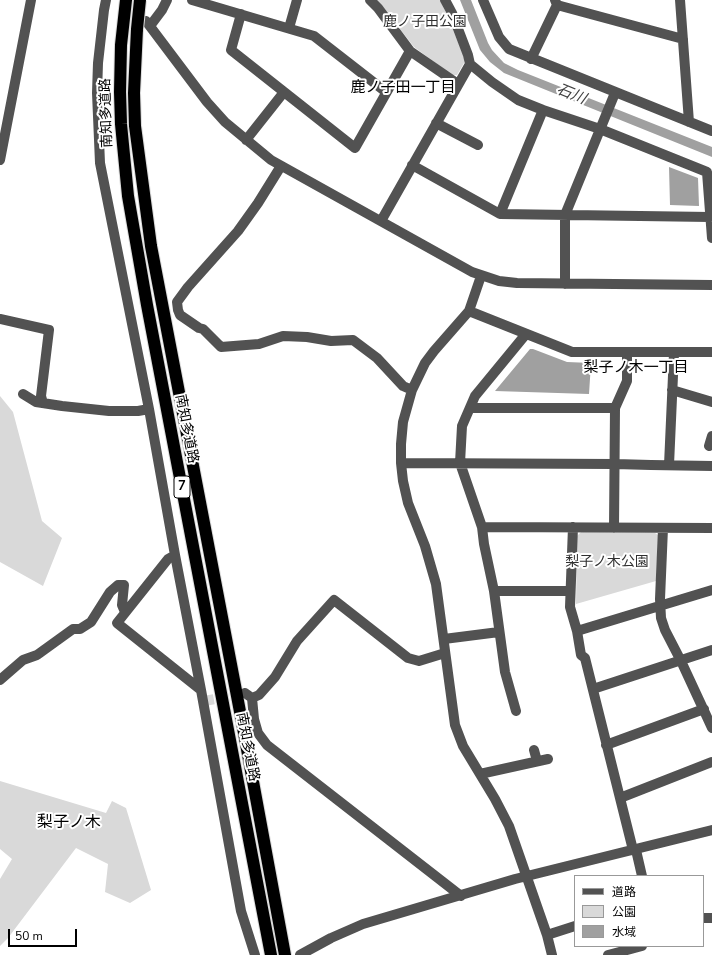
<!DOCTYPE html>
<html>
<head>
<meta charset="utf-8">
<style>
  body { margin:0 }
  #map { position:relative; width:712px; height:955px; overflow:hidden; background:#fff; font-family:"Nunito Sans","Noto Sans JP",sans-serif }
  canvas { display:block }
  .legend { position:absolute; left:574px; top:875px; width:130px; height:72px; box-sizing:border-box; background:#fff; border:1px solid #999; margin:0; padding:5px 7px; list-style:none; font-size:12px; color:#000 }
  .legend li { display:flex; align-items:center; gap:8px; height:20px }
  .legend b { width:20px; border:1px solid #999 }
  .scale { position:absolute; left:8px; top:929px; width:69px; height:18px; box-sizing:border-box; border:2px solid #000; border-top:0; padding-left:5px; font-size:12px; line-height:14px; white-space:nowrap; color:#000; -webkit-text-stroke:3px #fff; paint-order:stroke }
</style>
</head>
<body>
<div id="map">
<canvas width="712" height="955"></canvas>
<ul class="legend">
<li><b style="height:5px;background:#525252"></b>道路</li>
<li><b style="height:11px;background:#d9d9d9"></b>公園</li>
<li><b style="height:11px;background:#a0a0a0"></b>水域</li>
</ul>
<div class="scale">50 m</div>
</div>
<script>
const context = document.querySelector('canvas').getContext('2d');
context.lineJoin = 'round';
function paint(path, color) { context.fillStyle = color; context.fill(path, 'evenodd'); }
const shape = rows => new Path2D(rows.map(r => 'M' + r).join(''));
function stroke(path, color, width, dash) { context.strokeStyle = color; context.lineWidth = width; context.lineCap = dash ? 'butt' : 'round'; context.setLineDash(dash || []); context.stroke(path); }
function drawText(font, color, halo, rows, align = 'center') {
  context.font = font + ' "Nunito Sans","Noto Sans JP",sans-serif'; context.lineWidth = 4; context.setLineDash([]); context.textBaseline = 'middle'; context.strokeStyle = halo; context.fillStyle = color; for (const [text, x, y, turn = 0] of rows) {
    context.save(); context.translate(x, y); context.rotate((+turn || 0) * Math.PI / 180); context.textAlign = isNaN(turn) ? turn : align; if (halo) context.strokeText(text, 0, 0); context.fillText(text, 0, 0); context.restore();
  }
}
const green = shape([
  [376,0,440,0,445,10,464,57,464,63,457,75,452,75,414,47,383,7],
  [0,396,13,412,42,521,62,538,43,586,0,562],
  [581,532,655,533,658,535,656,581,576,604,577,536],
  [0,781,106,813,112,801,126,808,151,890,130,903,105,892,108,864,76,848,8,938,0,946,0,879,12,859,0,849]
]);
const water = shape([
  [460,0,471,0,488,43,492,50,504,63,518,70,712,147,712,157,504,73,490,62,480,50],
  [669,167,698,178,699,206,670,205],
  [530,349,533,349,567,362,591,363,589,394,495,391]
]);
const minorTunnel = shape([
  [204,701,243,694]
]);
const minor = shape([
  [106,0,104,10,98,63,97,93,100,163,149,409,175,555,168,559,117,623,201,690,241,911,255,955],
  [192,0,314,36,386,92],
  [370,0,378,8,410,51,458,84],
  [445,0,452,13,468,55,470,64,492,82,518,100,543,110,600,129,707,172,712,238],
  [483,0,499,37,509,49,712,131],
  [680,0,689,122],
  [557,5,683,39],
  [241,14,231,50,355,148,410,51],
  [146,21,207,102,225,122,271,160,472,272,499,281,517,283,712,285],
  [150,26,162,10,167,0],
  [289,28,297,0],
  [531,59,557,5,555,0],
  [436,123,478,145],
  [246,140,284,92],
  [0,160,31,0],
  [412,165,500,214,710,217],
  [281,166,258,203,238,231,188,287,177,302,178,310,180,315,199,328,203,329,221,347,259,344,283,336,307,337,331,341,353,340,377,358,403,386,412,390],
  [500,214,543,110],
  [381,221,470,64],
  [481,276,469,311,434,351,425,363,412,390,403,422,401,444,401,463,403,481,408,503,425,546,436,584,455,725,463,746,495,799,509,826,547,935,552,955],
  [565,284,565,215,615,93],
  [469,311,572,352,712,352],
  [0,319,49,330,41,396,43,403],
  [672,390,712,402],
  [23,394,36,402,62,406,109,411,138,411,149,409],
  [470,408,615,408],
  [709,446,712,436],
  [401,463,615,464,651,465,712,466],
  [669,465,674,353],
  [482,527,712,528],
  [573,527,570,607,577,631,581,655,585,658,632,846,636,850,642,876],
  [614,528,615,408,627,381,627,352],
  [663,528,660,599,661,618,665,630,681,661,712,728],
  [175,555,201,690],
  [494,591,570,591],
  [577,631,712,590],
  [444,639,499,632],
  [0,680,23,660,37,655,73,629,80,629,91,622,110,592,118,585,124,585,122,605,125,612],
  [593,689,712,650],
  [245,693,252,698,259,695,275,677,297,641,334,600,408,658,419,661,445,653],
  [252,698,254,719,258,733,267,745,461,896],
  [516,711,505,672,494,591,484,544,482,527,460,463,462,426,475,396,526,334],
  [606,745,704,709],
  [534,750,537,761],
  [480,774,548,759],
  [620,798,712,762],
  [703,918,712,918],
  [547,935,575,926],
  [300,955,331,938,363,924,515,879,712,830],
  [608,955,642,946]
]);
const highway = shape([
  [126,0,121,45,120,92,121,124,128,196,147,305,271,955],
  [137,29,134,93,135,126,151,246,242,722,285,955]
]);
const highwayBridge = shape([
  [137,29,140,0]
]);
const shields = [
  [182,487,16]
];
const shieldNames = [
  ["7",182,487]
];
const parkNames = [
  ["鹿ノ子田公園",425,23],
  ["梨子ノ木公園",607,563]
];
const streetNames = [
  ["南知多道路",107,113,-92],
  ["南知多道路",186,429,79],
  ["南知多道路",247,747,79]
];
const neighbourhoodNames = [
  ["鹿ノ子田一丁目",403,88],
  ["梨子ノ木一丁目",636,368]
];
const waterNames = [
  ["石川",571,95,22]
];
const quarterNames = [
  ["梨子ノ木",69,823]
];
paint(green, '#d9d9d9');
paint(water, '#a0a0a0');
stroke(minorTunnel, '#d9d9d9', 10, [10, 5]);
stroke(highway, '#dbdbdb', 14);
stroke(minor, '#525252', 10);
stroke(highway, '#000', 12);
stroke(highwayBridge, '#dbdbdb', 14, []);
stroke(highwayBridge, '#000', 12);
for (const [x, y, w] of shields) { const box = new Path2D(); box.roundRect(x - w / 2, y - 11, w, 22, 3); context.fillStyle = '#fff'; context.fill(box); stroke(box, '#000', 1); }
drawText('bold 13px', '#000', null, shieldNames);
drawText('14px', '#303030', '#fff', parkNames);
drawText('14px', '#000', '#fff', streetNames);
drawText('15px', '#000', '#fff', neighbourhoodNames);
drawText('italic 15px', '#414141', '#fff', waterNames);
drawText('16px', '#000', '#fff', quarterNames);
</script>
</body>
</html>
